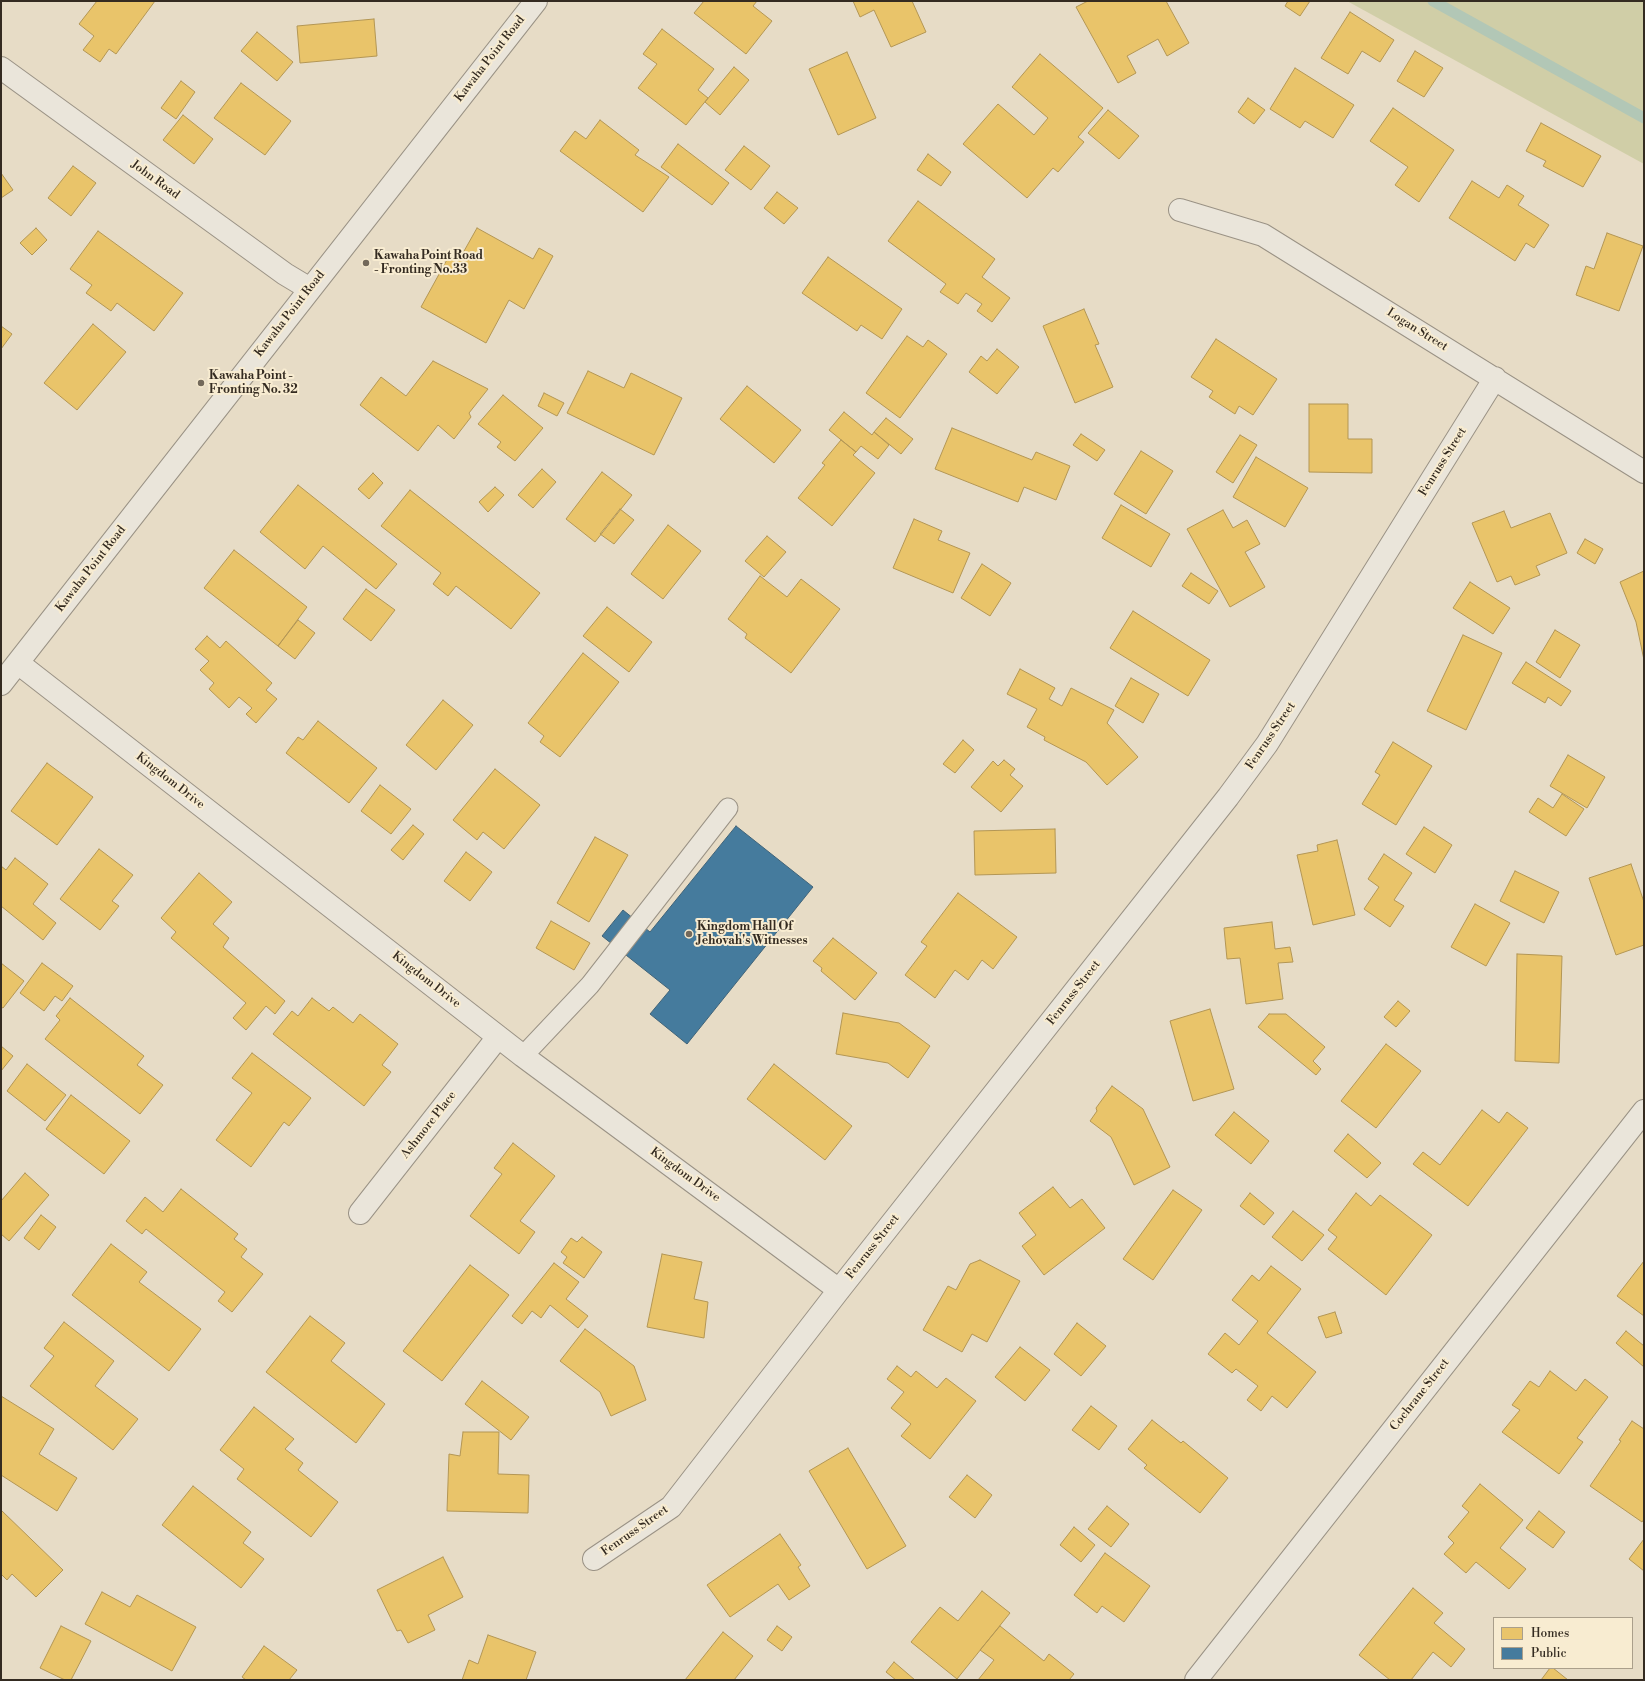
<!DOCTYPE html>
<html>
<head>
<meta charset="utf-8">
<style>
  body { margin:0 }
  #map { position:relative; width:1645px; height:1681px; overflow:hidden; background:#e7dcc6; font-family:"Libre Bodoni",serif }
  canvas { display:block }
  .frame { position:absolute; inset:0; border:2px solid #342b21; pointer-events:none }
  .legend { position:absolute; left:1493px; top:1617px; width:140px; height:52px; box-sizing:border-box; background:#f8ecd1; border:1px solid #aa9f8b; margin:0; padding:5px 7px; list-style:none; font-size:12px; color:#342b21 }
  .legend li { display:flex; align-items:center; gap:8px; height:20px }
  .legend b { width:20px; border:1px solid #aa9f8b }
</style>
</head>
<body>
<div id="map">
<canvas width="1645" height="1681"></canvas>
<div class="frame"></div>
<ul class="legend">
<li><b style="height:11px;background:#e9c46a"></b>Homes</li>
<li><b style="height:11px;background:#457b9d"></b>Public</li>
</ul>
</div>
<script>
const context = document.querySelector('canvas').getContext('2d');
context.lineJoin = 'round';
function paint(path, color) { context.fillStyle = color; context.fill(path, 'evenodd'); }
const shape = rows => new Path2D(rows.map(r => 'M' + r).join(''));
function stroke(path, color, width, dash) { context.strokeStyle = color; context.lineWidth = width; context.lineCap = dash ? 'butt' : 'round'; context.setLineDash(dash || []); context.stroke(path); }
function drawText(font, color, halo, rows, align = 'center') {
  context.font = font + ' "Libre Bodoni",serif'; context.lineWidth = 4; context.setLineDash([]); context.textBaseline = 'middle'; context.strokeStyle = halo; context.fillStyle = color; for (const [text, x, y, turn = 0] of rows) {
    context.save(); context.translate(x, y); context.rotate((+turn || 0) * Math.PI / 180); context.textAlign = isNaN(turn) ? turn : align; if (halo) context.strokeText(text, 0, 0); context.fillText(text, 0, 0); context.restore();
  }
}
const green = shape([
  [1347,1,1644,1,1644,164]
]);
const homes = shape([
  [97,1,155,1,116,54,109,49,100,62,83,50,94,36,79,24,97,1],
  [704,1,757,1,753,6,772,21,746,54,694,13,704,1],
  [853,1,912,1,926,32,891,47,874,10,860,17,853,1],
  [1088,1,1166,1,1189,43,1167,56,1158,39,1127,56,1136,73,1118,83,1076,7,1088,1],
  [1288,1,1310,1,1300,16,1285,6,1288,1],
  [1350,12,1394,40,1380,62,1362,51,1348,74,1321,58,1350,12],
  [374,19,377,56,300,63,297,26,374,19],
  [662,29,714,69,698,90,708,98,686,125,638,88,657,64,643,54,662,29],
  [257,32,293,62,277,81,241,51,257,32],
  [1415,51,1443,68,1424,97,1397,81,1415,51],
  [847,52,876,118,838,135,809,69,847,52],
  [1040,54,1103,108,1078,137,1084,142,1058,172,1053,168,1027,198,963,144,998,104,1034,135,1048,118,1012,87,1040,54],
  [734,67,749,80,720,115,705,102,734,67],
  [1295,68,1354,105,1333,138,1305,121,1300,128,1270,109,1295,68],
  [181,81,195,92,176,119,161,108,181,81],
  [241,83,291,121,265,155,214,118,241,83],
  [1248,98,1265,110,1254,124,1238,112,1248,98],
  [1393,108,1454,150,1419,202,1395,185,1408,167,1370,141,1393,108],
  [1108,110,1139,136,1119,159,1088,133,1108,110],
  [183,115,213,139,194,164,163,140,183,115],
  [600,120,639,150,635,155,669,177,643,212,560,151,575,131,586,139,600,120],
  [1541,123,1601,156,1583,187,1543,166,1546,161,1526,151,1541,123],
  [678,144,729,183,712,205,661,167,678,144],
  [744,146,770,166,751,190,725,170,744,146],
  [928,154,951,172,941,186,917,170,928,154],
  [73,166,96,183,71,216,48,198,73,166],
  [1,173,13,190,1,198,1,173],
  [1472,181,1499,198,1507,185,1524,196,1518,205,1549,225,1534,248,1526,243,1515,261,1449,218,1472,181],
  [777,192,798,208,784,224,764,208,777,192],
  [918,201,995,259,982,277,1010,298,992,322,977,311,982,304,966,293,958,304,940,292,946,284,888,241,918,201],
  [36,228,47,240,32,255,20,243,36,228],
  [477,228,533,259,539,248,553,256,524,309,509,300,486,343,421,307,449,256,459,260,477,228],
  [98,231,183,293,154,331,117,303,111,311,86,293,92,285,70,269,98,231],
  [1607,233,1643,246,1619,311,1576,295,1586,266,1594,269,1607,233],
  [828,257,902,309,882,339,861,325,857,331,802,293,828,257],
  [1084,309,1099,344,1095,345,1113,387,1075,403,1043,326,1084,309],
  [93,324,126,352,77,410,44,383,93,324],
  [1,326,12,334,1,349,1,326],
  [907,336,923,347,928,340,947,354,900,418,866,393,907,336],
  [1216,339,1277,379,1253,415,1239,406,1235,414,1209,397,1213,391,1191,377,1216,339],
  [997,349,1019,367,997,394,969,372,981,356,987,361,997,349],
  [433,361,488,389,469,413,471,417,454,439,438,425,418,451,360,405,381,377,406,396,433,361],
  [588,371,624,388,631,373,682,398,654,455,567,413,588,371],
  [747,386,801,430,774,463,720,419,747,386],
  [544,393,564,403,557,416,538,406,544,393],
  [503,395,543,428,515,461,497,447,501,442,478,424,503,395],
  [1309,404,1348,404,1348,439,1372,439,1372,473,1309,472,1309,404],
  [844,412,872,435,874,432,889,445,878,459,861,446,856,452,829,430,844,412],
  [886,418,913,439,901,454,874,432,886,418],
  [952,428,1032,460,1036,452,1070,466,1056,500,1024,487,1018,502,935,469,952,428],
  [1081,434,1105,450,1097,461,1073,445,1081,434],
  [1240,435,1257,445,1233,483,1216,472,1240,435],
  [841,440,856,452,853,455,875,473,832,526,798,498,825,465,822,463,841,440],
  [1141,451,1173,471,1146,514,1114,494,1141,451],
  [1256,457,1308,488,1285,527,1233,497,1256,457],
  [542,469,556,482,533,508,518,495,542,469],
  [602,472,632,495,595,542,566,519,602,472],
  [373,473,383,483,369,499,358,489,373,473],
  [298,485,397,564,376,589,323,546,305,569,260,532,298,485],
  [495,487,504,495,488,512,479,502,495,487],
  [410,490,540,593,511,629,456,586,448,596,433,584,441,573,381,526,410,490],
  [1121,505,1170,534,1151,567,1102,538,1121,505],
  [620,509,634,520,614,544,600,534,620,509],
  [1223,510,1233,528,1247,520,1260,544,1245,552,1265,587,1230,607,1187,529,1223,510],
  [1504,511,1511,528,1550,513,1567,553,1536,566,1540,575,1515,585,1511,576,1497,582,1472,523,1504,511],
  [914,519,942,531,938,540,970,553,953,593,893,568,914,519],
  [668,525,701,551,663,599,631,574,668,525],
  [767,536,786,552,764,577,745,561,767,536],
  [1585,539,1603,549,1595,564,1577,553,1585,539],
  [234,550,307,607,278,646,204,588,234,550],
  [982,564,1011,583,990,616,961,598,982,564],
  [1644,571,1644,660,1636,622,1620,582,1644,571],
  [1191,573,1218,591,1209,604,1182,586,1191,573],
  [760,576,787,597,801,579,840,609,791,673,745,638,747,634,728,619,760,576],
  [1470,582,1510,608,1493,634,1453,608,1470,582],
  [366,589,395,610,371,641,343,619,366,589],
  [607,607,652,642,629,672,583,636,607,607],
  [1133,611,1210,660,1188,696,1110,648,1133,611],
  [298,620,315,633,295,659,278,646,298,620],
  [1555,630,1580,645,1560,678,1536,662,1555,630],
  [1463,635,1502,653,1466,730,1427,711,1463,635],
  [207,636,220,648,226,641,272,683,266,690,277,699,256,723,246,714,252,708,239,697,229,708,209,689,214,683,200,670,209,661,195,649,207,636],
  [583,653,619,682,560,757,540,742,544,736,528,723,583,653],
  [1526,662,1571,691,1561,706,1548,697,1545,703,1512,683,1526,662],
  [1020,669,1055,688,1049,699,1062,706,1071,688,1114,710,1107,723,1138,757,1107,785,1086,762,1044,740,1045,737,1027,727,1037,709,1007,694,1020,669],
  [1131,678,1159,694,1143,723,1115,706,1131,678],
  [443,700,473,725,436,770,406,745,443,700],
  [318,721,377,768,349,803,286,753,298,737,303,740,318,721],
  [963,740,974,750,955,773,943,764,963,740],
  [1393,742,1432,766,1396,825,1362,804,1380,775,1375,772,1393,742],
  [1568,755,1605,777,1587,808,1550,786,1568,755],
  [1004,760,1015,769,1010,775,1023,786,1001,812,971,787,993,761,998,766,1004,760],
  [47,763,93,797,57,845,11,811,47,763],
  [495,769,540,805,504,849,483,832,477,840,453,820,495,769],
  [380,785,411,809,391,834,361,811,380,785],
  [1562,794,1584,809,1566,836,1529,812,1538,798,1553,808,1562,794],
  [413,825,424,834,403,860,391,850,413,825],
  [1424,827,1452,845,1435,873,1406,854,1424,827],
  [1055,829,1056,873,975,875,974,831,1055,829],
  [595,837,628,855,589,922,557,903,595,837],
  [1337,840,1355,915,1313,925,1297,855,1318,851,1317,845,1337,840],
  [99,849,133,875,112,901,119,906,100,930,60,899,99,849],
  [466,852,492,872,470,901,444,881,466,852],
  [1384,854,1412,873,1394,900,1404,906,1390,927,1364,909,1379,887,1368,879,1384,854],
  [15,858,48,884,33,904,56,923,43,940,1,906,1,866,6,870,15,858],
  [1631,864,1644,902,1644,945,1616,955,1589,878,1631,864],
  [1515,871,1559,892,1544,923,1500,901,1515,871],
  [199,873,232,902,213,924,229,938,223,947,285,1001,275,1014,266,1006,246,1030,233,1018,246,1003,171,938,176,932,161,918,199,873],
  [958,893,1017,937,993,969,982,960,968,980,955,970,935,998,905,975,927,946,921,942,958,893],
  [1475,904,1510,923,1486,966,1451,947,1475,904],
  [551,921,590,943,574,970,536,948,551,921],
  [1272,922,1275,949,1290,947,1293,962,1278,963,1283,999,1246,1004,1240,958,1227,959,1224,928,1272,922],
  [833,938,877,973,855,1000,821,971,822,968,813,961,833,938],
  [1517,954,1562,956,1559,1063,1515,1061,1517,954],
  [1,963,24,981,3,1008,1,1007,1,963],
  [42,963,73,986,62,1001,55,996,44,1011,20,993,42,963],
  [70,998,144,1056,137,1065,163,1085,140,1114,45,1039,60,1020,56,1016,70,998],
  [312,998,329,1011,333,1007,353,1023,360,1014,398,1044,382,1065,391,1072,364,1106,273,1034,292,1011,298,1016,312,998],
  [1398,1001,1410,1011,1396,1027,1384,1017,1398,1001],
  [1210,1009,1234,1089,1193,1101,1170,1021,1210,1009],
  [843,1013,899,1023,930,1046,908,1078,888,1063,836,1054,843,1013],
  [1269,1014,1286,1014,1325,1047,1313,1061,1321,1069,1316,1075,1258,1027,1269,1014],
  [1386,1044,1421,1071,1376,1128,1341,1101,1386,1044],
  [1,1046,13,1056,1,1071,1,1046],
  [252,1053,311,1098,289,1126,284,1122,251,1167,216,1140,252,1093,232,1078,252,1053],
  [27,1064,66,1095,45,1121,7,1091,27,1064],
  [774,1064,852,1126,825,1160,747,1099,774,1064],
  [1112,1086,1143,1109,1170,1167,1134,1185,1111,1137,1090,1121,1097,1111,1096,1108,1112,1086],
  [71,1095,130,1141,104,1174,46,1129,71,1095],
  [1482,1110,1499,1123,1507,1112,1528,1128,1468,1206,1413,1164,1423,1152,1440,1165,1482,1110],
  [1234,1112,1269,1141,1251,1164,1215,1135,1234,1112],
  [1348,1134,1381,1163,1367,1178,1334,1151,1348,1134],
  [513,1143,555,1176,520,1221,535,1232,519,1254,470,1216,502,1174,494,1168,513,1143],
  [25,1173,49,1195,9,1241,1,1234,1,1201,25,1173],
  [1053,1187,1070,1208,1082,1199,1105,1228,1044,1275,1022,1246,1036,1235,1019,1213,1053,1187],
  [181,1189,238,1234,234,1239,247,1249,241,1257,263,1274,232,1312,218,1301,225,1292,146,1229,142,1234,126,1221,145,1197,163,1212,181,1189],
  [1173,1190,1202,1210,1153,1280,1123,1259,1173,1190],
  [1250,1193,1274,1213,1264,1225,1240,1206,1250,1193],
  [1356,1193,1371,1206,1380,1195,1432,1235,1386,1295,1328,1249,1337,1237,1328,1230,1356,1193],
  [1293,1211,1324,1235,1302,1261,1272,1237,1293,1211],
  [41,1215,56,1227,39,1250,24,1238,41,1215],
  [582,1237,602,1252,584,1278,563,1263,567,1257,561,1252,571,1238,577,1242,582,1237],
  [111,1244,147,1272,139,1282,201,1329,169,1371,72,1295,111,1244],
  [662,1254,702,1262,694,1299,708,1302,704,1338,647,1327,662,1254],
  [980,1260,1020,1281,987,1342,972,1334,962,1352,923,1330,948,1286,956,1290,970,1264,980,1260],
  [1644,1261,1644,1316,1617,1296,1644,1261],
  [554,1263,579,1282,566,1299,588,1316,578,1328,550,1305,541,1318,532,1311,522,1324,512,1316,554,1263],
  [470,1265,509,1295,442,1381,403,1351,470,1265],
  [1271,1266,1301,1289,1267,1333,1316,1372,1287,1408,1272,1396,1261,1411,1247,1400,1258,1386,1236,1369,1232,1373,1208,1354,1225,1333,1239,1345,1258,1321,1232,1300,1252,1275,1259,1281,1271,1266],
  [1335,1312,1342,1333,1326,1338,1318,1317,1335,1312],
  [310,1316,345,1343,331,1361,385,1404,356,1443,266,1372,310,1316],
  [64,1322,114,1361,95,1386,138,1419,113,1450,30,1386,54,1356,44,1348,64,1322],
  [1077,1323,1106,1346,1081,1376,1054,1354,1077,1323],
  [585,1329,634,1366,646,1400,611,1416,600,1392,560,1361,585,1329],
  [1626,1331,1644,1346,1644,1367,1616,1343,1626,1331],
  [1020,1347,1050,1370,1025,1401,995,1377,1020,1347],
  [897,1366,911,1377,916,1371,937,1388,946,1378,976,1401,930,1459,901,1436,911,1424,891,1408,904,1392,887,1379,897,1366],
  [1550,1371,1576,1391,1585,1379,1608,1397,1577,1438,1583,1442,1559,1474,1502,1432,1520,1410,1512,1405,1530,1381,1539,1387,1550,1371],
  [482,1381,529,1417,511,1440,465,1404,482,1381],
  [1,1396,54,1429,39,1454,77,1478,57,1511,1,1475,1,1396],
  [1091,1406,1117,1426,1099,1450,1072,1430,1091,1406],
  [254,1407,294,1439,285,1449,303,1463,298,1470,338,1502,311,1537,237,1479,244,1469,220,1450,254,1407],
  [1152,1420,1181,1443,1183,1441,1228,1478,1200,1513,1144,1468,1147,1465,1128,1449,1152,1420],
  [1632,1421,1644,1429,1644,1519,1642,1522,1590,1486,1621,1441,1619,1440,1632,1421],
  [463,1432,499,1432,498,1474,529,1475,528,1513,447,1511,449,1454,460,1456,463,1432],
  [848,1448,906,1546,867,1569,809,1471,848,1448],
  [967,1475,992,1495,975,1518,949,1497,967,1475],
  [1480,1484,1523,1520,1500,1548,1526,1569,1509,1589,1476,1562,1466,1573,1444,1554,1454,1543,1448,1537,1469,1512,1462,1506,1480,1484],
  [193,1486,251,1532,243,1543,264,1559,241,1588,162,1525,193,1486],
  [1107,1506,1129,1524,1111,1547,1088,1529,1107,1506],
  [1,1510,63,1570,36,1597,12,1574,7,1580,1,1574,1,1510],
  [1539,1511,1565,1532,1553,1548,1526,1528,1539,1511],
  [1074,1527,1095,1545,1081,1562,1060,1545,1074,1527],
  [780,1534,801,1565,798,1567,810,1586,789,1600,778,1584,730,1617,707,1585,780,1534],
  [1644,1539,1644,1571,1629,1559,1644,1539],
  [1105,1553,1150,1586,1124,1622,1102,1606,1097,1613,1074,1595,1105,1553],
  [443,1557,463,1597,428,1615,435,1630,408,1643,401,1630,397,1631,377,1590,443,1557],
  [1413,1588,1443,1613,1434,1623,1465,1649,1451,1667,1433,1652,1411,1680,1390,1680,1359,1655,1413,1588],
  [982,1591,1010,1613,957,1679,911,1642,940,1607,958,1621,982,1591],
  [102,1592,130,1607,137,1595,196,1627,172,1671,85,1624,102,1592],
  [61,1626,91,1641,71,1680,65,1680,40,1668,61,1626],
  [777,1626,792,1637,782,1651,767,1640,777,1626],
  [1000,1626,1044,1661,1049,1654,1074,1674,1069,1680,978,1680,994,1660,980,1650,1000,1626],
  [723,1632,753,1656,734,1680,685,1680,723,1632],
  [488,1635,536,1652,526,1680,462,1680,469,1660,478,1664,488,1635],
  [264,1646,297,1670,289,1680,246,1680,242,1677,264,1646],
  [894,1662,915,1680,896,1680,886,1672,894,1662],
  [1550,1668,1553,1668,1568,1680,1541,1680,1550,1668]
]);
const public = shape([
  [736,826,813,887,687,1044,650,1014,670,990,602,936,623,910,650,932,736,826]
]);
const stream = shape([
  [1433,1,1644,118]
]);
const service = shape([
  [523,1056,590,985,728,808]
]);
const minor = shape([
  [1,68,285,274,310,289],
  [1180,210,1263,235,1644,472],
  [18,663,523,1056,839,1290],
  [1,684,536,1],
  [360,1213,498,1037],
  [594,1559,671,1507,839,1290,1228,797,1267,744,1495,378],
  [1196,1680,1644,1111]
]);
const markers = [
  [366,263,4,"#73695b"],
  [201,383,4,"#73695b"],
  [689,934,4,"#73695b"]
];
const streetNames = [
  ["Kawaha Point Road",490,59,-52],
  ["John Road",155,180,36],
  ["Kawaha Point Road",290,314,-52],
  ["Logan Street",1417,330,32],
  ["Fenruss Street",1443,462,-58],
  ["Kawaha Point Road",91,569,-52],
  ["Fenruss Street",1271,736,-56],
  ["Kingdom Drive",170,781,38],
  ["Kingdom Drive",426,980,38],
  ["Fenruss Street",1074,993,-52],
  ["Ashmore Place",429,1125,-52],
  ["Kingdom Drive",685,1175,36],
  ["Fenruss Street",873,1247,-52],
  ["Cochrane Street",1420,1395,-52],
  ["Fenruss Street",635,1531,-35]
];
const poiNames = [
  ["Kawaha Point Road",374,256],
  ["- Fronting No.33",374,270],
  ["Kawaha Point -",209,376],
  ["Fronting No. 32",209,390],
  ["Kingdom Hall Of",697,927],
  ["Jehovah's Witnesses",697,941]
];
paint(green, '#d0cea7');
paint(homes, '#e9c46a');
stroke(homes, '#b39654', 1);
paint(public, '#457b9d');
stroke(public, '#406378', 1);
stroke(stream, '#b2c7b6', 11);
stroke(service, '#9a9285', 21);
stroke(minor, '#9a9285', 24);
stroke(service, '#eae5da', 19);
stroke(minor, '#eae5da', 22);
for (const [x, y, r, color] of markers) { const dot = new Path2D(); dot.arc(x, y, r, 0, 2 * Math.PI); context.fillStyle = color; context.fill(dot); stroke(dot, '#f8ecd1', 1.5); }
drawText('12px', '#342b21', '#f8ecd1', streetNames);
drawText('bold 12px', '#342b21', '#f8ecd1', poiNames, 'left');
</script>
</body>
</html>
